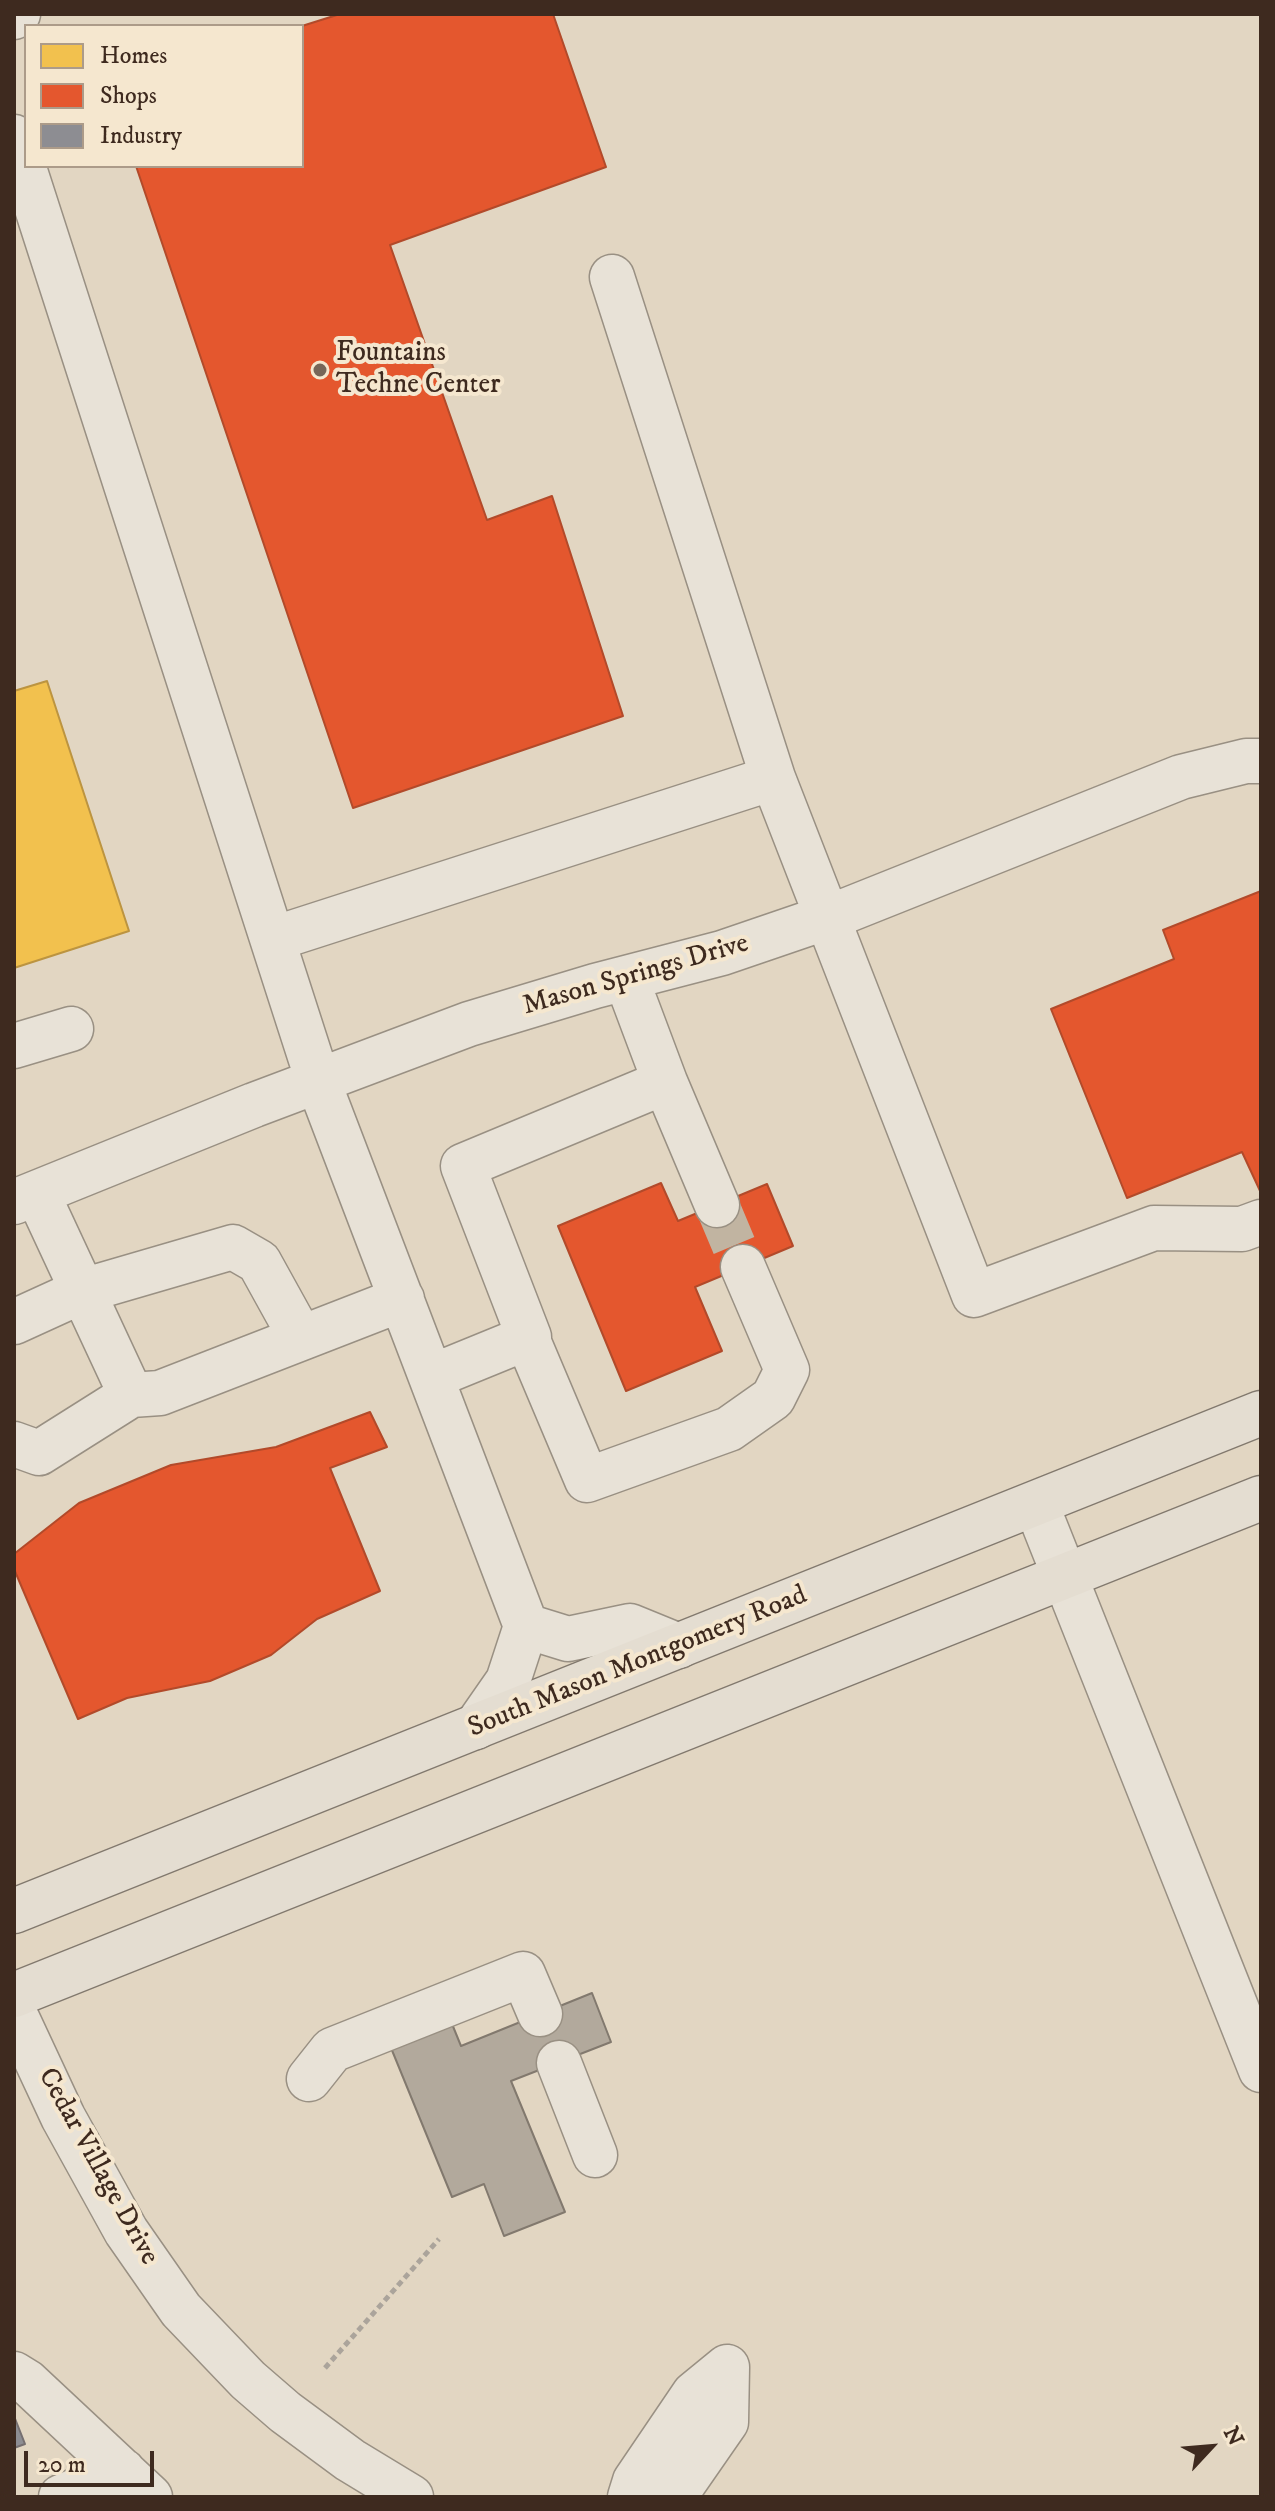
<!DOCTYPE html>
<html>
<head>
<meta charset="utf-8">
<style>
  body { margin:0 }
  #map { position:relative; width:1275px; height:2511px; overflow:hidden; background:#e2d6c2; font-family:"IM FELL DW Pica",serif }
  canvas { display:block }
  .frame { position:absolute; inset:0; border:16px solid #3e2a1f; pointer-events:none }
  .legend { position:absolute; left:24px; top:24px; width:280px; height:144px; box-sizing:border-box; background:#f5e7cf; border:2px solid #ac9b89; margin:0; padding:10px 14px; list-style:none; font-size:24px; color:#3e2a1f }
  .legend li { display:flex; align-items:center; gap:16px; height:40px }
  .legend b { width:40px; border:2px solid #ac9b89 }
  .north { position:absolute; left:1171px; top:2407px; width:80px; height:80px; -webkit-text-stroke:6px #f5e7cf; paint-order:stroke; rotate:64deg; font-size:22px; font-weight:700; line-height:32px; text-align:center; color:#3e2a1f }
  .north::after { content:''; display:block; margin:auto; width:28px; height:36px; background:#3e2a1f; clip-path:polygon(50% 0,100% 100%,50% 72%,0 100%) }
  .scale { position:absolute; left:24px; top:2451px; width:130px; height:36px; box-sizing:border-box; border:4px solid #3e2a1f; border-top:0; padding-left:10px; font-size:24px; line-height:28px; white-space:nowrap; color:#3e2a1f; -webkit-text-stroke:6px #f5e7cf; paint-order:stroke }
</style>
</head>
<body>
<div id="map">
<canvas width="1275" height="2511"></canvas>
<div class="frame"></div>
<ul class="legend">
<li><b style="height:22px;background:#f2c14e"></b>Homes</li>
<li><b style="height:22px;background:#e4572e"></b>Shops</li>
<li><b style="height:22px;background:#8d8d92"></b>Industry</li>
</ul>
<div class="north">N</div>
<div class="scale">20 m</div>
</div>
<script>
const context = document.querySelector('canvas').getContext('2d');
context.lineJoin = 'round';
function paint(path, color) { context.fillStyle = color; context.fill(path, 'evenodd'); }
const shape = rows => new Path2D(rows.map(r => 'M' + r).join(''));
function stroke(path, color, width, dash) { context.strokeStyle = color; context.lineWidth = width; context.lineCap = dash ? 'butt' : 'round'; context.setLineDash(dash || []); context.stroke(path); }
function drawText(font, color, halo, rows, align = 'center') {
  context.font = font + ' "IM FELL DW Pica",serif'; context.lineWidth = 8; context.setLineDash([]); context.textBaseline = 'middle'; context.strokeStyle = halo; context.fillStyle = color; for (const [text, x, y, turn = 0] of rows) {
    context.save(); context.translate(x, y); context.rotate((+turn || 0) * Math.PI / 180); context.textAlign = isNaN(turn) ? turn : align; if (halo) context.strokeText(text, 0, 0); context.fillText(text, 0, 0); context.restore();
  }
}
const homes = shape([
  [47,681,129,931,14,968,14,691,47,681]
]);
const shops = shape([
  [340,14,553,14,606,167,390,245,487,520,552,496,623,716,353,808,136,166,302,166,302,26,340,14],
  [1261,891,1261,1193,1242,1152,1127,1198,1051,1009,1174,959,1163,930,1261,891],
  [661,1183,678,1221,767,1184,793,1246,695,1287,722,1351,626,1391,558,1226,661,1183],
  [370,1412,387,1447,330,1468,380,1591,317,1619,271,1655,210,1681,127,1698,78,1719,14,1569,14,1554,79,1503,171,1465,276,1447,370,1412]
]);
const industry = shape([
  [14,2416,25,2444,14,2448,14,2416]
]);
const building = shape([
  [592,1993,611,2042,511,2081,565,2212,504,2236,484,2184,452,2197,389,2043,450,2019,461,2046,592,1993]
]);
const minorTunnel = shape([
  [717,1205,743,1267]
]);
const path = shape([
  [325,2368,439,2239]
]);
const minor = shape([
  [14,17,18,14],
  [14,137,318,1081,526,1626,508,1681,476,1727],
  [612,277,773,778],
  [273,939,773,778,974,1295,1154,1228,1242,1229,1261,1222],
  [14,1046,71,1029],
  [665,1082,717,1205],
  [37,1193,131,1395,160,1393,402,1299],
  [14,1202,254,1105,469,1024,595,986,722,953,845,911,1181,777,1246,761,1261,761],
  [14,1322,82,1291,233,1247,259,1262,301,1338],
  [527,1338,587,1480,729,1429,773,1398,787,1370,743,1267],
  [431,1377,529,1337,463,1166,665,1082,626,978],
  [14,1444,39,1453,131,1395],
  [1036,1504,1261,2070],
  [526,1626,568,1639,630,1626,679,1646],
  [14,2012,63,2117,126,2231,181,2310,248,2380,285,2412,350,2460,411,2497],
  [559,2063,595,2155],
  [309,2079,332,2050,523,1974,540,2014],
  [14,2374,27,2382,150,2497],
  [61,2497,123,2471],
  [630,2497,635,2481,694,2394,727,2367],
  [674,2497,726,2422,727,2367]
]);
const major = shape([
  [14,1911,1261,1413],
  [14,1995,1261,1498]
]);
const markers = [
  [320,370,8,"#776658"]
];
const poiNames = [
  ["Fountains",336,354],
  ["Techne Center",336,386]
];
const streetNames = [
  ["Mason Springs Drive",636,976,-16],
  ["South Mason Montgomery Road",638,1663,-22],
  ["Cedar Village Drive",97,2167,61]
];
paint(homes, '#f2c14e');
stroke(homes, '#bc9440', 2);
paint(shops, '#e4572e');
stroke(shops, '#b24a2a', 2);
paint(industry, '#8d8d92');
stroke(industry, '#756f70', 2);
paint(building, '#b2a99c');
stroke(building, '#82796e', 2);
stroke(minorTunnel, '#c1b4a1', 44, [44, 22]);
stroke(minor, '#999083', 47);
stroke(major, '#82796e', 47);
stroke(path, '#aba49b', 5, [6, 4]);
stroke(minor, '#e8e2d7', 44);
stroke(major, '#e4ddd1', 44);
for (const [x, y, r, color] of markers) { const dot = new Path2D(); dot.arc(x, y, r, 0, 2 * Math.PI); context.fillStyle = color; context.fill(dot); stroke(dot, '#f5e7cf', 3); }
drawText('28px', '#3e2a1f', '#f5e7cf', poiNames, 'left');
drawText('28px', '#3e2a1f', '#f5e7cf', streetNames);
</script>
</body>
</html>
